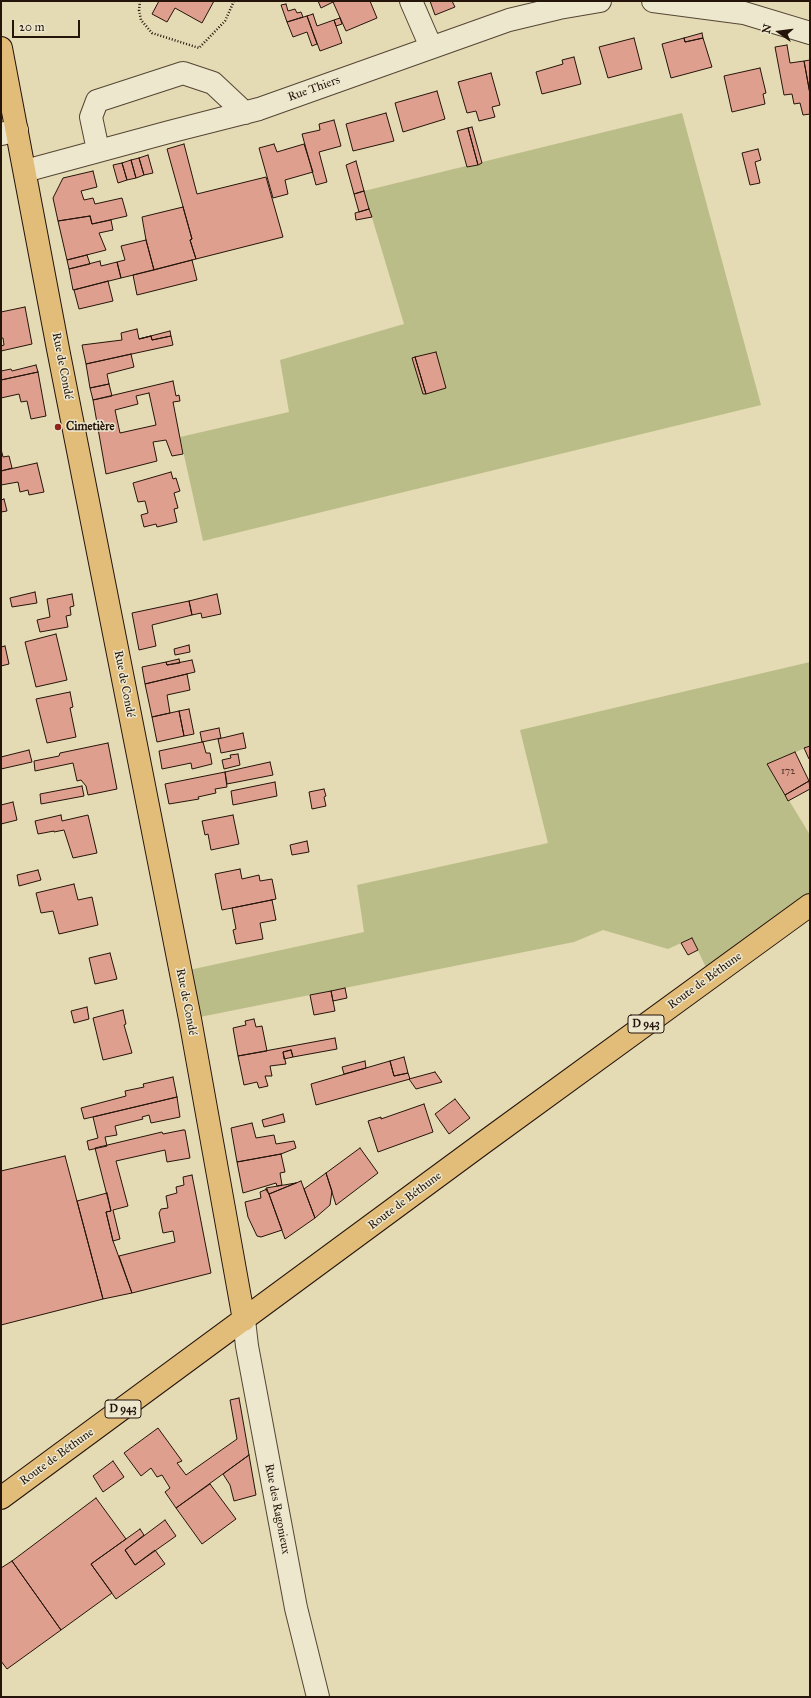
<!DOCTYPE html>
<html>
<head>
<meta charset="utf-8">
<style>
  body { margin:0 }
  #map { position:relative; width:811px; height:1698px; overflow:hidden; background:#e4dab3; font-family:"IM FELL Great Primer",serif }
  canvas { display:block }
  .frame { position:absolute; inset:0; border:2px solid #24140a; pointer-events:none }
  .north { position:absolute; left:759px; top:12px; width:40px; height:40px; -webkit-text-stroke:3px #ede7ce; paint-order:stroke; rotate:284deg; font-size:11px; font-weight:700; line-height:16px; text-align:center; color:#24140a }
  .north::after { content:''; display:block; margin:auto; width:14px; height:18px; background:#24140a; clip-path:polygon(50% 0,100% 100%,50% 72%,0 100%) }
  .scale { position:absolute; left:12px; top:20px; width:68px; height:18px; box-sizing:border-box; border:2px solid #24140a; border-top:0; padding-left:5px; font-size:12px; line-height:14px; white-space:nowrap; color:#24140a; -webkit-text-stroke:3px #ede7ce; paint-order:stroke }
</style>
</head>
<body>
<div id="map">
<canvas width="811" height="1698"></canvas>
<div class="frame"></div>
<div class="north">N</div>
<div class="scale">20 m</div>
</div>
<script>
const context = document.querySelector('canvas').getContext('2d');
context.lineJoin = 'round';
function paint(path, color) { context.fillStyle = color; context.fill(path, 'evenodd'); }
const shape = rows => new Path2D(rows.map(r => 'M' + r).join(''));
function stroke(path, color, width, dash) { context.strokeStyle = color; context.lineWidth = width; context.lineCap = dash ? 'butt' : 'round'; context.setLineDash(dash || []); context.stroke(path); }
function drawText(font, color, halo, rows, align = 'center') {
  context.font = font + ' "IM FELL Great Primer",serif'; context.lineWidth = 3; context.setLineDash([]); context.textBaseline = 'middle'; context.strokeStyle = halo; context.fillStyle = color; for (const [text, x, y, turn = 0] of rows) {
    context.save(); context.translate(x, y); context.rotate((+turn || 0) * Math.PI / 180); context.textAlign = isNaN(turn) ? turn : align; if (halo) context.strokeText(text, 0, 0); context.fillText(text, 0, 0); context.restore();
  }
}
const green = shape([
  [682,113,761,405,203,541,180,437,289,412,280,360,404,324,364,191],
  [810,662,810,746,767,764,810,835,810,905,711,978,692,938,668,949,603,930,574,942,190,1019,180,972,364,932,357,885,548,843,520,730]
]);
const building = shape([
  [159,1,214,1,202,23,175,8,167,22,152,14,159,1],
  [318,1,332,1,333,2,321,8,318,1],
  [337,1,370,1,377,18,346,31,333,2,337,1],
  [430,1,452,1,455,7,435,15,430,1],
  [286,4,288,11,295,9,297,13,301,12,303,17,287,22,281,5,286,4],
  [313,14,317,26,334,20,342,43,320,51,307,16,313,14],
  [307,16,317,44,312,46,307,32,293,37,287,22,307,16],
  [340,18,342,24,336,26,334,20,340,18],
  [702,33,703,38,685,42,684,38,702,33],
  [634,38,642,69,608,78,599,47,634,38],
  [684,38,685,42,703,38,712,67,671,78,662,44,684,38],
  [787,45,790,63,804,61,810,94,810,114,803,115,800,103,794,104,792,94,784,95,775,47,787,45],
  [574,57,581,84,542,94,536,72,563,64,562,60,574,57],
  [810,60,810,94,804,61,810,60],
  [760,68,766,93,763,94,765,104,732,112,724,76,760,68],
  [491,73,500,105,492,107,495,117,479,121,476,111,467,113,458,82,491,73],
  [437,91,445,119,403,132,395,103,437,91],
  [386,113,394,141,353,151,346,124,386,113],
  [334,120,341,146,319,152,327,182,316,185,302,134,320,130,319,124,334,120],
  [472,127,482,163,478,165,468,128,472,127],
  [468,128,478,165,467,167,457,131,468,128],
  [184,144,197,194,266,177,283,237,196,259,190,240,192,239,167,149,184,144],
  [274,144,277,152,304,144,313,172,285,180,288,194,273,198,259,148,274,144],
  [758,149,761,160,755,162,760,183,750,185,742,153,758,149],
  [148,155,153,173,144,175,139,158,148,155],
  [139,158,144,175,136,178,131,160,139,158],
  [131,160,136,178,127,180,122,163,131,160],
  [356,161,364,191,354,194,346,165,356,161],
  [122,163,127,180,118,183,113,165,122,163],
  [93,171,97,187,81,191,84,200,93,198,95,204,122,198,127,216,92,224,90,216,58,221,53,198,63,178,93,171],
  [364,191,369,209,359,212,354,194,364,191],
  [183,207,192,239,190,240,196,259,154,270,146,240,142,217,183,207],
  [369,209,372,217,356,220,355,213,369,209],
  [90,216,92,224,111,220,113,230,99,233,106,250,67,260,58,221,90,216],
  [146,240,154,270,121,278,117,262,125,260,121,246,146,240],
  [87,255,90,264,69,269,67,260,87,255],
  [192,260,197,280,137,295,133,275,192,260],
  [100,261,101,266,117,262,121,278,73,290,69,269,100,261],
  [108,281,113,301,79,309,74,290,108,281],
  [25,307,32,344,1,351,1,346,4,345,3,338,1,338,1,312,25,307],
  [137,329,139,339,151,336,152,340,171,336,173,345,86,364,82,345,122,340,121,333,137,329],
  [170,331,171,336,152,340,151,336,139,339,170,331],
  [436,352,446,388,426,394,415,357,436,352],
  [131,354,134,367,107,374,109,384,90,388,86,364,131,354],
  [415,357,426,394,423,394,412,358,415,357],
  [36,365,38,372,1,380,1,371,11,369,12,371,36,365],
  [38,372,46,416,31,419,27,401,21,402,19,394,1,398,1,380,38,372],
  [173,381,176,396,179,395,180,401,173,402,183,454,172,456,166,440,153,442,157,461,106,474,93,400,173,381],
  [149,393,156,425,120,433,115,410,138,404,136,396,149,393],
  [109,384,112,396,93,400,90,388,109,384],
  [1,449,3,457,9,456,12,468,1,471,1,449],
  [37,463,44,492,29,495,28,490,20,492,18,482,1,485,1,471,37,463],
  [171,472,173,479,176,478,180,491,174,493,178,508,174,509,177,522,157,527,156,524,144,527,141,515,148,513,145,501,138,502,133,483,171,472],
  [4,499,7,511,1,512,1,500,4,499],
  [35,592,37,603,12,607,10,598,35,592],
  [72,594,74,606,70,607,71,615,66,616,68,627,40,632,37,620,50,617,47,599,72,594],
  [217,594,221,614,202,618,201,613,192,615,189,601,217,594],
  [189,601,192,615,152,625,156,646,139,650,132,613,189,601],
  [56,634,67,680,36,687,25,642,56,634],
  [189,645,190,652,175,655,174,649,189,645],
  [5,646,9,664,1,666,1,647,5,646],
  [179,659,180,663,167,665,166,662,179,659],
  [192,660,195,672,145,684,142,667,166,662,167,665,192,660],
  [187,674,190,690,167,695,170,713,152,717,145,684,187,674],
  [70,692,73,707,70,708,76,737,47,743,36,699,70,692],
  [189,709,194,734,184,736,179,711,189,709],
  [179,711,184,736,157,742,152,717,179,711],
  [219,728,221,738,202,742,200,732,219,728],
  [243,733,246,748,221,753,218,739,243,733],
  [202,742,203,742,206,753,210,753,212,764,192,769,191,763,162,769,159,751,202,742],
  [108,743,117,789,88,795,86,786,81,780,77,781,73,763,35,771,34,761,59,756,60,753,108,743],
  [810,746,810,758,809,759,804,748,810,746],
  [29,750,32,762,1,769,1,757,29,750],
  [795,752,809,781,785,795,767,764,795,752],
  [238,754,240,765,224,769,222,760,231,758,230,755,238,754],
  [270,762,273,775,227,784,225,772,270,762],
  [225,772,227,787,215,789,216,793,198,797,199,799,169,804,165,784,225,772],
  [809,781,810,789,788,801,785,795,809,781],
  [275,782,277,796,233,805,231,791,275,782],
  [82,786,84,796,41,804,40,794,82,786],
  [324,789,326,796,324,797,326,806,312,809,309,792,324,789],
  [13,802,17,820,1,824,1,805,13,802],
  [61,815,62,821,88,815,97,853,73,858,64,830,54,832,54,831,38,834,35,821,61,815],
  [233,815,239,844,211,850,208,834,205,835,202,821,233,815],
  [307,841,309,852,292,855,290,845,307,841],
  [240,869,242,879,259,875,260,881,272,879,276,899,222,910,215,874,240,869],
  [38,870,41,880,19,886,17,875,38,870],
  [74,884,78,900,92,897,98,925,59,934,53,911,41,913,36,893,74,884],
  [272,900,276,920,260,923,263,939,236,944,233,930,236,929,232,908,272,900],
  [692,938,698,950,688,955,681,943,692,938],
  [110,953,117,979,95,984,89,958,110,953],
  [345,988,347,998,333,1001,331,991,345,988],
  [331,991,335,1011,314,1015,310,995,331,991],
  [87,1007,89,1019,74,1023,71,1011,87,1007],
  [123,1010,126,1024,124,1025,132,1053,103,1060,93,1018,123,1010],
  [254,1019,256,1027,262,1026,267,1051,238,1056,233,1028,246,1025,245,1021,254,1019],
  [335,1038,337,1049,293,1057,291,1050,283,1052,286,1064,270,1066,272,1076,265,1076,268,1086,259,1088,257,1082,244,1085,238,1056,335,1038],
  [291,1050,293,1057,284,1059,283,1052,291,1050],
  [404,1057,408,1073,394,1076,390,1061,404,1057],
  [365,1061,366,1068,344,1074,342,1067,365,1061],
  [390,1061,394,1076,408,1073,410,1079,316,1105,311,1084,390,1061],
  [435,1072,442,1082,416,1089,409,1079,435,1072],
  [173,1077,177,1097,84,1119,81,1108,126,1096,125,1091,144,1087,143,1084,173,1077],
  [177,1097,180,1117,151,1123,149,1115,142,1117,143,1119,115,1126,117,1135,105,1137,107,1146,89,1150,87,1141,98,1138,93,1117,177,1097],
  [455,1099,470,1118,449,1134,435,1114,455,1099],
  [424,1104,433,1132,378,1152,368,1121,381,1117,381,1119,424,1104],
  [283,1114,285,1122,264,1127,262,1120,283,1114],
  [252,1123,256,1138,274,1135,276,1144,294,1141,296,1148,281,1154,237,1162,231,1128,252,1123],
  [183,1130,185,1130,190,1158,167,1162,165,1150,116,1161,128,1206,113,1210,120,1239,113,1241,106,1212,111,1211,95,1148,162,1132,163,1134,183,1130],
  [360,1148,378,1173,336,1205,326,1173,360,1148],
  [281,1154,285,1172,280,1173,282,1185,277,1186,276,1183,243,1193,237,1162,281,1154],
  [65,1156,103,1299,1,1325,1,1171,65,1156],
  [326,1173,332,1191,330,1205,315,1218,304,1189,326,1173],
  [192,1175,211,1273,132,1293,119,1256,175,1242,173,1231,163,1233,159,1213,161,1209,168,1208,166,1196,177,1193,176,1187,184,1185,183,1177,192,1175],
  [301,1181,315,1218,285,1239,269,1194,301,1181],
  [296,1183,269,1194,266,1190,266,1188,296,1183],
  [267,1189,282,1230,261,1237,257,1236,248,1217,245,1202,261,1198,260,1192,267,1189],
  [107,1193,111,1211,106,1212,113,1241,132,1293,103,1299,77,1201,107,1193],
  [239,1398,249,1455,176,1508,165,1492,170,1488,162,1475,157,1477,151,1468,141,1476,124,1453,158,1428,182,1461,177,1463,186,1475,237,1439,230,1400,239,1398],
  [249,1455,256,1495,234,1501,230,1485,223,1474,249,1455],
  [113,1461,124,1477,103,1492,93,1476,113,1461],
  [210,1484,236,1519,202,1544,176,1508,210,1484],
  [96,1498,126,1539,91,1564,112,1593,61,1630,12,1561,96,1498],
  [165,1520,176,1536,135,1565,125,1550,165,1520],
  [140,1529,144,1535,125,1550,135,1565,155,1550,165,1564,116,1599,91,1564,140,1529],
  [12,1561,61,1630,7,1669,1,1661,1,1568,12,1561]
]);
const path = shape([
  [140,1,139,10,141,20,152,33,199,48,225,21,234,1]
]);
const minor = shape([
  [411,1,431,47],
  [653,1,744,13,810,33],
  [1,134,17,130],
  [98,150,91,117,97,101,183,73,213,83,245,113],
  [25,171,169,132,259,109,509,20,559,8,600,1],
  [244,1320,247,1346,296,1608,318,1697]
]);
const major = shape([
  [1,48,58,349,190,1019,244,1320],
  [1,1498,483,1143,810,905]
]);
const markers = [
  [58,427,4,"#8f2418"]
];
const numberNames = [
  ["172",788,772]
];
const shields = [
  [646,1024,36],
  [123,1409,36]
];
const shieldNames = [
  ["D 943",646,1024],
  ["D 943",123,1409]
];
const streetNames = [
  ["Rue Thiers",314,89,-20],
  ["Rue de Condé",62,366,79],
  ["Rue de Condé",124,684,79],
  ["Route de Béthune",705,981,-36],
  ["Rue de Condé",186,1002,79],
  ["Route de Béthune",405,1201,-37],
  ["Route de Béthune",57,1457,-36],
  ["Rue des Ragonieux",277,1509,79]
];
const poiNames = [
  ["Cimetière",66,427]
];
paint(green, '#bbbd88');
paint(building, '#df9f8e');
stroke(building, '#24140a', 1);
stroke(minor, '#544634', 24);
stroke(major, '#24140a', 24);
stroke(path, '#24140a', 2.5, [1, 2]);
stroke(minor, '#ede7ce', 22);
stroke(major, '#e2bd7a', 22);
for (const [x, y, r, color] of markers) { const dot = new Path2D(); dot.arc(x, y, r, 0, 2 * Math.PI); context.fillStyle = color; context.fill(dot); stroke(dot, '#ede7ce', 1.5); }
drawText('10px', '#53372b', null, numberNames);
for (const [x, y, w] of shields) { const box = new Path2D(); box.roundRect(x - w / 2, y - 9, w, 18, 3); context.fillStyle = '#ede7ce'; context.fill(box); stroke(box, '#24140a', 1); }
drawText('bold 11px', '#24140a', null, shieldNames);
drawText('12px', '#24140a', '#ede7ce', streetNames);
drawText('bold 12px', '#24140a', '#ede7ce', poiNames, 'left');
</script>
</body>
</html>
